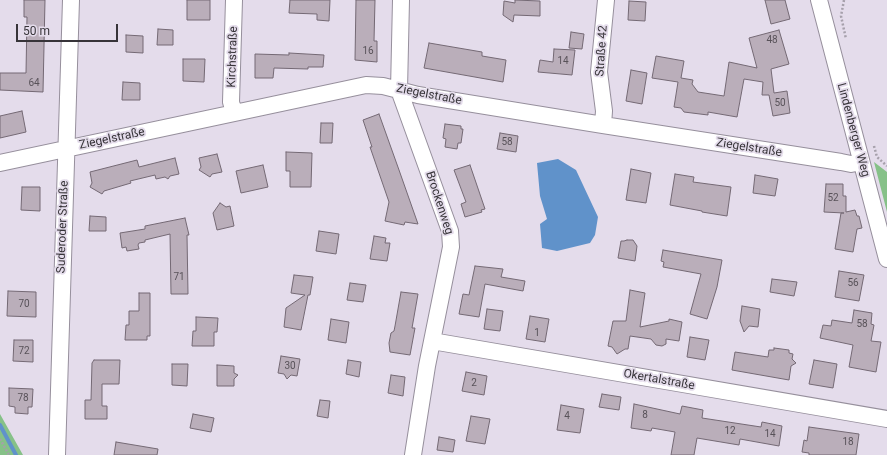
<!DOCTYPE html>
<html>
<head>
<meta charset="utf-8">
<style>
  body { margin:0 }
  #map { position:relative; width:887px; height:455px; overflow:hidden; background:#e4dceb; font-family:Roboto,sans-serif }
  canvas { display:block }
  .scale { position:absolute; left:16px; top:24px; width:102px; height:18px; box-sizing:border-box; border:2px solid #373439; border-top:0; padding-left:5px; font-size:12px; line-height:14px; white-space:nowrap; color:#373439; -webkit-text-stroke:3px #e4dceb; paint-order:stroke }
</style>
</head>
<body>
<div id="map">
<canvas width="887" height="455"></canvas>
<div class="scale">50 m</div>
</div>
<script>
const context = document.querySelector('canvas').getContext('2d');
context.lineJoin = 'round';
function paint(path, color) { context.fillStyle = color; context.fill(path, 'evenodd'); }
const shape = rows => new Path2D(rows.map(r => 'M' + r).join(''));
function stroke(path, color, width, dash) { context.strokeStyle = color; context.lineWidth = width; context.lineCap = dash ? 'butt' : 'round'; context.setLineDash(dash || []); context.stroke(path); }
function drawText(font, color, halo, rows, align = 'center') {
  context.font = font + ' Roboto,sans-serif'; context.lineWidth = 3.5; context.setLineDash([]); context.textBaseline = 'middle'; context.strokeStyle = halo; context.fillStyle = color; for (const [text, x, y, turn = 0] of rows) {
    context.save(); context.translate(x, y); context.rotate((+turn || 0) * Math.PI / 180); context.textAlign = isNaN(turn) ? turn : align; if (halo) context.strokeText(text, 0, 0); context.fillText(text, 0, 0); context.restore();
  }
}
const forest = shape([
  [874,162,887,172,887,212],
  [0,414,23,455,0,455]
]);
const water = shape([
  [558,159,576,170,598,217,595,235,590,243,557,251,542,248,540,224,547,219,540,196,537,163]
]);
const stream = shape([
  [0,425,16,455]
]);
const building = shape([
  [24,0,45,0,43,92,0,90,0,73,26,73,27,17,24,17,24,0],
  [187,0,210,0,210,20,187,20,187,0],
  [290,0,330,0,329,21,317,20,317,14,289,13,290,0],
  [356,0,375,0,374,41,377,41,377,62,355,60,356,0],
  [515,0,540,1,540,16,514,15,513,22,503,15,504,1,515,3,515,0],
  [765,0,785,0,790,19,771,24,765,0],
  [629,1,646,2,645,21,628,20,629,1],
  [158,29,173,30,173,45,157,45,158,29],
  [779,30,789,64,771,69,774,93,787,91,790,113,773,116,769,95,762,95,763,82,744,79,737,117,708,112,708,115,684,112,681,108,674,107,678,82,652,78,656,56,684,61,681,78,693,80,692,84,698,92,724,96,729,62,757,68,749,38,779,30],
  [571,32,584,34,582,49,569,48,571,32],
  [126,35,143,36,143,53,126,52,126,35],
  [429,43,482,52,482,56,506,60,503,82,424,68,429,43],
  [554,49,575,50,572,75,538,72,540,60,553,62,554,49],
  [289,53,324,55,323,67,308,67,308,69,274,68,273,78,255,78,255,54,289,55,289,53],
  [183,59,205,59,204,82,183,81,183,59],
  [631,70,647,73,642,104,626,101,631,70],
  [123,82,140,83,140,100,122,100,123,82],
  [22,111,26,132,0,138,0,116,22,111],
  [379,114,399,170,418,224,405,222,404,225,385,221,389,202,370,147,372,147,363,120,379,114],
  [321,123,333,123,332,143,320,143,321,123],
  [445,124,461,126,461,129,463,129,461,143,458,143,457,149,445,147,446,139,443,138,445,124],
  [500,133,518,136,516,152,497,149,500,133],
  [286,152,312,153,311,187,290,187,290,171,286,171,286,152],
  [217,154,222,172,212,174,210,177,199,170,201,167,199,158,217,154],
  [175,158,179,174,170,176,168,179,165,177,156,179,155,175,130,181,131,183,104,191,102,194,90,187,92,183,90,172,137,160,139,167,175,158],
  [263,165,268,187,241,193,236,171,263,165],
  [470,165,485,209,481,210,482,212,465,217,461,204,466,202,454,170,470,165],
  [631,169,651,173,646,203,626,200,631,169],
  [675,174,694,177,693,182,731,187,727,216,702,212,702,211,670,205,675,174],
  [755,175,778,179,775,196,753,193,755,175],
  [826,184,843,184,843,196,846,196,846,212,855,210,857,216,859,216,862,228,857,229,853,252,835,249,841,213,844,213,824,212,826,184],
  [22,187,40,187,40,211,21,210,22,187],
  [220,203,226,207,230,206,234,226,217,230,213,213,220,203],
  [90,216,106,217,106,231,89,231,90,216],
  [185,218,189,235,187,235,188,294,171,294,170,234,145,240,145,242,139,243,138,245,139,249,127,251,126,247,122,248,120,233,145,229,145,226,185,218],
  [319,231,339,234,336,254,316,251,319,231],
  [374,236,386,238,385,243,390,243,387,261,370,259,374,236],
  [627,240,633,240,637,246,635,261,618,258,621,241,624,241,627,240],
  [663,250,722,260,717,287,707,319,690,314,701,274,663,267,664,262,661,261,663,250],
  [475,266,503,269,501,277,525,281,523,291,485,284,479,317,459,314,463,294,469,295,475,266],
  [839,271,864,275,859,301,835,297,839,271],
  [294,275,313,277,310,295,308,295,301,330,284,327,286,308,305,295,291,293,294,275],
  [772,279,797,282,794,296,770,292,772,279],
  [350,283,366,285,363,302,347,300,350,283],
  [630,290,645,293,640,327,669,321,669,319,682,322,679,341,666,339,666,344,662,346,656,345,651,339,630,336,628,349,625,349,617,354,612,347,608,346,613,321,626,321,630,290],
  [8,291,36,292,36,317,7,316,8,291],
  [401,292,418,294,412,328,415,328,410,355,390,352,389,343,391,333,394,331,395,326,401,292],
  [139,293,150,293,150,336,147,336,147,340,125,340,126,325,129,325,129,311,139,311,139,293],
  [742,306,760,309,758,327,749,326,744,332,740,321,742,306],
  [487,309,503,311,500,331,484,329,487,309],
  [854,310,872,313,871,324,874,325,871,341,881,342,876,372,849,367,853,345,820,338,823,325,831,326,832,320,852,323,854,310],
  [530,316,549,319,545,342,526,339,530,316],
  [196,317,218,318,217,332,214,332,214,346,192,346,193,331,196,331,196,317],
  [331,319,349,322,346,343,328,340,331,319],
  [690,337,709,340,705,360,687,357,690,337],
  [14,340,33,340,33,362,13,361,14,340],
  [774,348,789,350,789,353,793,354,792,359,796,363,791,366,789,380,732,370,735,352,768,357,769,350,774,350,774,348],
  [281,356,300,359,297,376,291,375,287,379,284,374,278,373,281,356],
  [94,360,120,360,119,384,102,384,102,406,107,406,107,419,85,419,85,400,91,400,92,363,94,360],
  [348,360,361,362,359,377,346,374,348,360],
  [814,360,837,364,833,388,809,384,814,360],
  [172,364,188,364,187,386,172,385,172,364],
  [217,365,234,366,234,373,238,375,234,379,234,386,217,386,217,365],
  [466,372,487,376,484,395,462,391,466,372],
  [391,375,405,377,403,396,388,393,391,375],
  [9,388,33,389,32,407,28,407,28,414,15,413,15,407,9,406,9,388],
  [602,394,621,397,619,410,599,407,602,394],
  [320,400,330,401,328,418,317,416,320,400],
  [634,404,680,414,682,406,703,410,702,418,761,427,762,422,782,426,779,446,740,439,739,445,697,438,694,455,671,455,675,432,652,428,651,431,631,428,634,404],
  [561,405,584,409,580,433,557,430,561,405],
  [193,414,214,418,211,432,190,428,193,414],
  [471,416,490,419,485,444,466,441,471,416],
  [809,427,859,434,856,455,809,455,809,453,802,452,804,440,807,441,809,427],
  [439,437,455,440,453,452,437,450,439,437],
  [116,442,158,449,157,455,114,455,116,442]
]);
const path = shape([
  [844,0,841,16,846,39],
  [874,146,877,157,887,166],
  [0,439,9,455]
]);
const minor = shape([
  [401,0,399,90,450,231,451,247,427,366,413,455],
  [819,0,887,259],
  [234,113,231,102,234,0],
  [603,125,604,111,599,72,606,0],
  [0,163,366,85,383,86,418,95,603,125,841,162,851,164,861,162],
  [432,341,887,419],
  [57,455,71,0]
]);
const numberNames = [
  ["48",772,40],
  ["16",368,51],
  ["14",563,61],
  ["64",34,83],
  ["50",780,103],
  ["58",507,142],
  ["52",833,198],
  ["71",179,277],
  ["56",853,283],
  ["70",24,304],
  ["58",862,324],
  ["1",537,333],
  ["72",24,351],
  ["30",290,366],
  ["2",474,383],
  ["78",23,398],
  ["8",645,415],
  ["4",567,416],
  ["12",730,431],
  ["14",770,434],
  ["18",848,442]
];
const streetNames = [
  ["Straße 42",602,51,-86],
  ["Kirchstraße",233,57,-88],
  ["Ziegelstraße",429,95,11],
  ["Lindenberger Weg",853,130,75],
  ["Ziegelstraße",112,139,-12],
  ["Ziegelstraße",749,148,9],
  ["Brockenweg",439,203,72],
  ["Suderoder Straße",63,227,-88],
  ["Okertalstraße",659,380,10]
];
paint(forest, '#86c188');
paint(water, '#6092ca');
stroke(stream, '#6092ca', 4);
paint(building, '#baaeba');
stroke(building, '#746974', 1);
stroke(minor, '#968f9c', 18);
stroke(path, '#a6a0ab', 2.5, [2, 2]);
stroke(minor, '#fff', 16);
drawText('10px', '#585259', null, numberNames);
drawText('12px', '#373439', '#e4dceb', streetNames);
</script>
</body>
</html>
